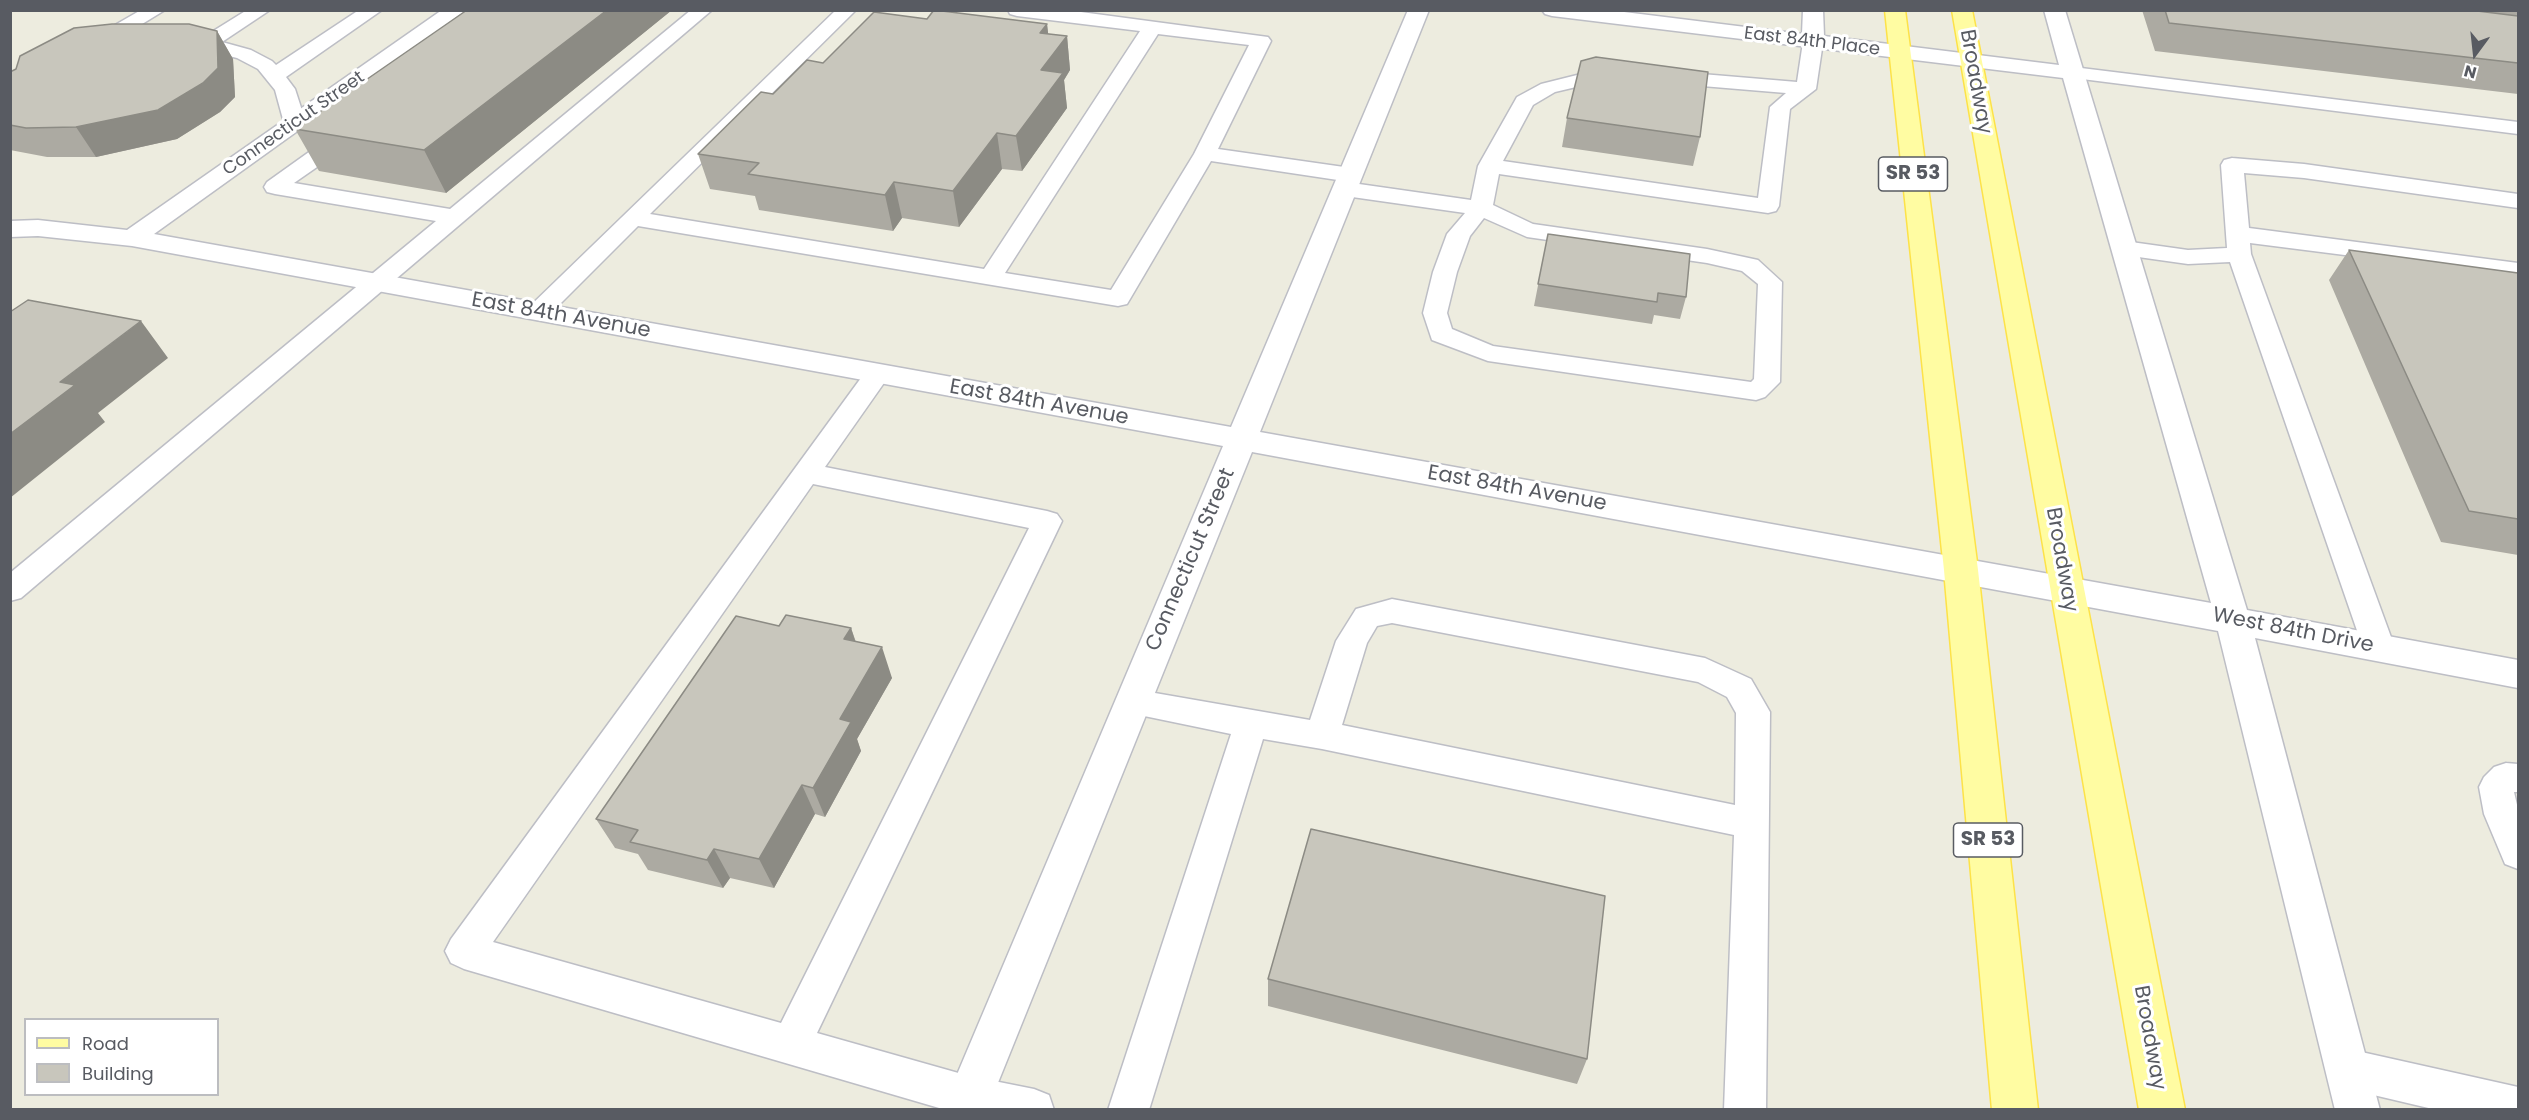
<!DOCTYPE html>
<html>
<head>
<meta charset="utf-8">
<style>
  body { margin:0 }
  #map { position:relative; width:2529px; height:1120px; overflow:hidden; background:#edecdf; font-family:Poppins,sans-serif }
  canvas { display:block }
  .frame { position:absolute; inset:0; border:12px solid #585b62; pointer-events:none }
  .legend { position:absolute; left:24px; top:1018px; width:195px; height:78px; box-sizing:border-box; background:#fff; border:2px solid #bcbdc0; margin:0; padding:8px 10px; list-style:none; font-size:18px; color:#585b62 }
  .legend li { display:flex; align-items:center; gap:12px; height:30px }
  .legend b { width:30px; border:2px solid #bcbdc0 }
  .north { position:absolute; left:2445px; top:24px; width:60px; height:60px; -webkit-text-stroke:4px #fff; paint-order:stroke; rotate:195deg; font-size:16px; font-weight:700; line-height:24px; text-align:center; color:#585b62 }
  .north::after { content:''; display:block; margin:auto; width:21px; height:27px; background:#585b62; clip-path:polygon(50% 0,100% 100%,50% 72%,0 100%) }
</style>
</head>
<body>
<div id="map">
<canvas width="2529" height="1120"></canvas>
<div class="frame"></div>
<ul class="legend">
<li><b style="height:8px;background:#fffca2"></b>Road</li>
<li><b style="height:16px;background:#c8c6bc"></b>Building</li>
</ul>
<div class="north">N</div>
</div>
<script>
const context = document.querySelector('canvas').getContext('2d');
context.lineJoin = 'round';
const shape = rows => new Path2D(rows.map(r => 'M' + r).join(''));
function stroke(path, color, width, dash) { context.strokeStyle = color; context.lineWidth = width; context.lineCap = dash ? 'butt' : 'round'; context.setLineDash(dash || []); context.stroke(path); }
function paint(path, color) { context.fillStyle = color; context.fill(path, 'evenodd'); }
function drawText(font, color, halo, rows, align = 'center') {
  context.font = font + ' Poppins,sans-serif'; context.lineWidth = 6; context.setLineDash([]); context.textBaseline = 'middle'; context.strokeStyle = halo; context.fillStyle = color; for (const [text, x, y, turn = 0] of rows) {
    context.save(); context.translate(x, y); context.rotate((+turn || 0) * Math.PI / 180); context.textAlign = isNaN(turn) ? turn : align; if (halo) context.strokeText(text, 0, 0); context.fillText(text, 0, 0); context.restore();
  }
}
const service = shape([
  [141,10,165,10,103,48,96,50,89,48,86,44,89,40,141,10],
  [247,10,270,10,222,42,251,50,272,61,276,65,359,10,382,10,286,77,295,89,306,123,302,127,295,129,288,127,284,123,275,90,258,69,237,58,205,50,179,47,176,43,179,39,186,37,202,38,247,10],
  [691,10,712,10,21,598,10,601,10,573,436,221,275,194,267,192,264,187,267,182,337,132,345,131,353,132,356,137,353,142,294,183,450,209,691,10],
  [836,10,856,10,650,214,984,269,1140,31,1017,16,1010,14,1008,10,1066,10,1268,37,1271,41,1218,149,1351,168,1359,170,1362,175,1359,180,1351,182,1211,161,1130,299,1127,304,1118,306,638,226,547,317,538,320,529,317,526,312,529,307,836,10],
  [1158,34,1249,45,1194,154,1111,290,1005,273,1158,34],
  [1813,36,1820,38,1823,42,1816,89,1790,109,1779,206,1776,211,1768,213,1499,174,1493,205,1533,224,1707,249,1758,260,1782,282,1780,382,1765,397,1756,400,1488,361,1432,340,1423,313,1433,272,1447,234,1465,213,1345,196,1337,194,1334,189,1337,184,1345,182,1471,200,1478,166,1517,97,1541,84,1593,71,1615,71,1622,73,1625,77,1622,81,1593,83,1555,92,1533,105,1503,161,1758,198,1770,107,1786,93,1666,83,1659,81,1656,77,1659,73,1666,71,1797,82,1803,42,1806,38,1813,36],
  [1484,218,1527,237,1707,263,1742,271,1758,284,1754,379,1751,382,1493,346,1452,329,1447,313,1457,272,1470,236,1484,218],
  [2073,67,2518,122,2518,134,2066,77,2063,73,2066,69,2073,67],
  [2232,158,2304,164,2518,194,2518,208,2304,178,2244,173,2249,228,2518,263,2518,277,2250,243,2251,254,2395,648,2390,657,2379,660,2368,657,2363,648,2230,262,2188,264,2124,255,2116,253,2112,248,2116,243,2124,241,2188,250,2227,248,2221,165,2224,160,2232,158],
  [878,365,887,367,891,373,825,467,1047,511,1057,514,1062,521,817,1033,969,1076,1034,1089,1049,1095,1054,1110,946,1110,464,969,451,963,445,951,451,939,869,367,878,365],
  [813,484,1029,528,781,1023,493,942,813,484],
  [1392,599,1705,658,1751,679,1770,712,1766,1110,1724,1110,1734,835,1322,749,1263,739,1149,1110,1108,1110,1231,734,1120,711,1116,702,1120,693,1132,689,1310,720,1336,641,1356,609,1392,599],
  [1392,623,1698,682,1727,697,1736,713,1735,805,1342,725,1367,643,1377,626,1392,623],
  [2506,763,2518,764,2518,792,2514,792,2518,809,2518,869,2505,864,2484,814,2479,787,2484,777,2494,767,2506,763],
  [2348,1049,2518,1087,2518,1110,2437,1110,2348,1089,2334,1083,2328,1069,2334,1055,2348,1049]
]);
const minor = shape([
  [442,10,466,10,154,234,1231,427,1408,10,1429,10,1260,432,2211,603,2063,78,1552,16,1545,14,1542,10,1608,10,1802,34,1803,10,1823,10,1824,36,2059,65,2044,10,2065,10,2247,610,2518,660,2518,688,2255,638,2380,1110,2335,1110,2218,631,1252,452,987,1110,942,1110,1223,446,132,246,38,236,10,237,10,221,38,220,127,230,442,10]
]);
const primary = shape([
  [1885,10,1905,10,1978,570,2038,1110,1992,1110,1944,570,1885,10],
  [1952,10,1972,10,2185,1110,2139,1110,1952,10]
]);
const wall = shape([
  [467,10,672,10,446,193,319,171,295,129],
  [2142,10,2518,10,2518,94,2155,51],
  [927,19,1047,24,1048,34,1067,36,1070,70,1064,80,1067,108,1022,171,1002,169,959,227,902,218,893,231,759,210,755,196,710,189,698,154,773,94,823,63],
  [217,31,233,59,235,97,220,112,177,139,96,157,47,157,10,150,10,72],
  [1567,118,1700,137,1693,166,1562,147],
  [1548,234,1686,297,1680,319,1654,315,1652,324,1534,306],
  [2349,250,2518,273,2518,555,2441,542,2329,280],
  [779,626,851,628,856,642,892,678,857,739,861,751,825,817,815,814,774,888,730,878,723,888,648,870,638,854,615,848,596,819],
  [1268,979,1587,1059,1577,1084,1268,1006]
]);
const shadedWall = shape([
  [607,10,672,10,446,193,424,150],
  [1047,24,1051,57,1067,36,1070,70,1064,80,1067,108,1022,171,1016,136,1041,70,1040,33],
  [217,31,233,59,235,97,220,112,177,139,96,157,76,127],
  [997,133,1002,169,959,227,953,191],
  [894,182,902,218,893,231,885,195],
  [141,321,168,358,98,413,105,422,10,498,10,434,60,382],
  [851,628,861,659,844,639],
  [882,647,892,678,857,739,861,751,825,817,813,788,840,719],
  [802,785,815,814,774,888,759,859],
  [714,849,730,878,723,888,707,860]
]);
const building = shape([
  [467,10,607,10,424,150,295,129,467,10],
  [934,10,1047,24,1040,33,1067,36,1041,70,1063,73,1016,136,997,133,953,191,894,182,885,195,748,174,759,163,698,154,761,92,773,94,807,60,823,63,874,12,927,19,934,10],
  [2165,10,2469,10,2518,16,2518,63,2169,23,2165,10],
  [112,24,189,24,217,31,218,68,203,83,158,110,76,127,26,128,10,125,10,72,16,69,20,56,74,28,112,24],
  [1596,57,1708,72,1700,137,1567,118,1581,61,1596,57],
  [1548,234,1690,254,1686,297,1658,293,1657,302,1538,284,1548,234],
  [2349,250,2518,273,2518,519,2469,511,2349,250],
  [28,300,141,321,60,382,75,385,10,434,10,312,28,300],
  [786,615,851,628,844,639,882,647,840,719,851,722,813,788,802,785,759,859,714,849,707,860,630,842,638,830,596,819,736,616,779,626,786,615],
  [1311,829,1605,896,1587,1059,1268,979,1311,829]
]);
const farStreetnames = [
  ["East 84th Place",1812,42,7],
  ["Connecticut Street",294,124,-35]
];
const shields = [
  [1913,174,69],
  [1988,840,69]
];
const shieldNames = [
  ["SR 53",1913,174],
  ["SR 53",1988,840]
];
const streetNames = [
  ["Broadway",1975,82,80],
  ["East 84th Avenue",561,316,10],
  ["East 84th Avenue",1039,403,10],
  ["East 84th Avenue",1517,489,10],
  ["Connecticut Street",1191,560,-67],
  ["Broadway",2061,560,80],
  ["West 84th Drive",2293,631,11],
  ["Broadway",2149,1038,80]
];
stroke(service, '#bdbec5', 3);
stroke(minor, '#bdbec5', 3);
stroke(primary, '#fde249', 3);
paint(service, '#fff');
paint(minor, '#fff');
paint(primary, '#fffca2');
paint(wall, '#acaaa2');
paint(shadedWall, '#8c8b84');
paint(building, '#c8c6bc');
stroke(building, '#8c8b84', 1.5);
drawText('18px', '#585b62', '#fff', farStreetnames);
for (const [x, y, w] of shields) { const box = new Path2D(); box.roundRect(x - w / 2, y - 17, w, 34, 4.5); context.fillStyle = '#fff'; context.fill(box); stroke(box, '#585b62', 1.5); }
drawText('bold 20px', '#585b62', null, shieldNames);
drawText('21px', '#585b62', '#fff', streetNames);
</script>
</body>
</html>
